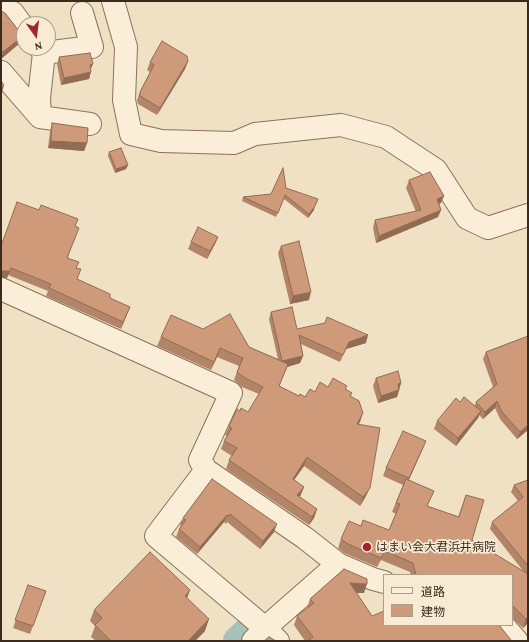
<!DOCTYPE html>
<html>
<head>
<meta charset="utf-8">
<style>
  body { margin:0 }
  #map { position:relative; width:529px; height:642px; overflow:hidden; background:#f0e1c4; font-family:"Crimson Pro","Noto Sans JP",serif }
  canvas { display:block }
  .frame { position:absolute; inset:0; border:2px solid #3a2b1e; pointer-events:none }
  .legend { position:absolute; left:383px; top:574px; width:130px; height:52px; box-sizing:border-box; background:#f7ebd4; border:1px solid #ab9e8b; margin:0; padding:5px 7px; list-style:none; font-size:12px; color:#3a2b1e }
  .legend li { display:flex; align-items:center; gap:8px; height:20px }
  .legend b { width:20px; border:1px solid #ab9e8b }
  .north { position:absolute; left:16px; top:16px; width:40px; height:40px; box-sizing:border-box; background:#f7ebd4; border:1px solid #ab9e8b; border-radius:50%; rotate:166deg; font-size:11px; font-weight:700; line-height:16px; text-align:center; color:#3a2b1e }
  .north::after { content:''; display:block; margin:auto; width:14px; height:18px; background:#9c282d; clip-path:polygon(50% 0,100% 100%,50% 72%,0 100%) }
</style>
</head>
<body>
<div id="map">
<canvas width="529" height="642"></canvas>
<div class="frame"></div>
<ul class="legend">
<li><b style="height:5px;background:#faeed8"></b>道路</li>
<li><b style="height:11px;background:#cf9a79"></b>建物</li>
</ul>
<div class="north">N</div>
</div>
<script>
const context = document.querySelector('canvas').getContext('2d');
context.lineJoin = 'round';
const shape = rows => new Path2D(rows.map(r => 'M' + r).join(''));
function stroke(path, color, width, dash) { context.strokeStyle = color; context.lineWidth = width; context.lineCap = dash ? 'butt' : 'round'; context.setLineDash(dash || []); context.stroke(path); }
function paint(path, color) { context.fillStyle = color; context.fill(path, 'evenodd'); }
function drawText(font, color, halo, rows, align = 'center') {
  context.font = font + ' "Crimson Pro","Noto Sans JP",serif'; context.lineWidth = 3.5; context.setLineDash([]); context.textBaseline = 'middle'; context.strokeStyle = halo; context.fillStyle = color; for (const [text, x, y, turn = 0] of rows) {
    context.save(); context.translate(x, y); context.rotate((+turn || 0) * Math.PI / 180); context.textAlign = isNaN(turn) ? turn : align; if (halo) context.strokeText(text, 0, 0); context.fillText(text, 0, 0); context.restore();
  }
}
const river = shape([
  [238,641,253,627]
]);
const minor = shape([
  [113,1,126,47,124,100,131,134,161,141,234,143,255,134,341,125,386,137,436,170,467,218,488,228,528,215],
  [1,6,13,13,24,28],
  [40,48,44,53,39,98,40,117,90,124],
  [44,53,92,47,82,13],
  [1,72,40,117],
  [1,289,231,393,200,460,206,470,305,538,338,564,373,579,384,582],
  [206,470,156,536,265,628,278,641],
  [503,625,517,641],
  [253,641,265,628,338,564]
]);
const wall = shape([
  [1,11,20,43,1,59],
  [59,57,91,70,89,79,61,85,57,64],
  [188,61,185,69,157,115,138,104,137,100,140,92,150,72,147,70,150,62],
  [52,123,87,143,84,151,48,148,50,131],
  [109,152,128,165,126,169,115,173,108,156],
  [409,180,441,203,439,204,441,210,438,217,376,243,373,228,375,220,416,212,406,188],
  [286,188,314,210,308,218,284,199,276,217,242,201,243,197,271,194],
  [75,226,68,258,77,268,77,279,110,298,130,307,121,329,46,296,48,291,8,275,7,278,1,278,1,246],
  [218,237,215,244,207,259,188,249,191,242],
  [281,246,309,300,290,304,278,253],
  [271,312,297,329,366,343,346,349,340,362,301,344,303,356,300,363,287,367,279,386,299,396,305,397,315,392,328,387,346,389,351,396,360,422,358,424,366,496,360,506,304,466,294,480,304,487,300,497,317,509,314,518,309,525,226,469,229,460,232,456,221,449,224,441,227,436,225,435,229,426,240,411,248,412,259,394,242,387,234,380,239,366,217,357,211,370,157,346,161,337,203,329,249,347,278,359,269,319],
  [528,336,528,431,528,430,517,439,500,419,495,408,483,419,479,415,478,418,456,446,434,429,437,421,460,402,475,405,476,402,493,387,483,359,486,352],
  [376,378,401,383,397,397,378,403,373,386],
  [423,448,409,480,434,491,427,506,458,517,466,495,472,540,524,572,490,529,492,522,518,501,511,492,514,485,528,480,528,623,523,628,512,618,512,575,411,575,410,572,381,560,377,567,344,553,338,548,341,539,361,526,389,530,396,514,392,512,403,485,383,476,386,468],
  [212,479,274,532,260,549,227,522,226,524,224,522,197,554,176,537,179,529,181,526,180,525,183,518],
  [344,569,364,593,356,593,372,616,511,641,305,641,294,625,297,616,307,608,310,599],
  [28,585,46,591,30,634,13,628],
  [187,598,205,631,195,641,96,641,91,637,95,626,90,621,94,610]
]);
const shadedWall = shape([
  [23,36,20,43,1,59,3,52],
  [188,61,185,69,157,115,160,108],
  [93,64,90,71,90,65],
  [91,72,89,79,61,85,64,78],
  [4,85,2,93,1,93,1,88],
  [51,141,87,143,84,151,48,148],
  [128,165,126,169,115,173,116,169],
  [444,196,441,203,434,207,437,199],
  [315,206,314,210,308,218,309,214],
  [441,210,438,217,376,243,379,236],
  [218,237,215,244,207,259,210,251],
  [1,271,10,271,7,278,1,278],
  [311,292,309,300,290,304,293,296],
  [130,307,127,314,121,329,123,322],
  [368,335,366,343,346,349,340,362,349,342],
  [220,348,217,357,211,370,214,362],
  [303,356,300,363,287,367,276,394,282,361],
  [401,383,397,397,378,403,381,396,398,384],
  [497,401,495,408,483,419,485,412],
  [481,411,478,418,456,446,458,438],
  [363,413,360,422,353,433,357,424],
  [528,425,528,430,517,439,520,432],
  [426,441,423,448,406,486,409,478],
  [307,457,304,466,289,487,293,479],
  [304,487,300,496,294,504,297,495],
  [370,488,366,496,360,506,363,497],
  [317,509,314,518,309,525,312,517],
  [227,515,224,522,197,554,200,547],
  [277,524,274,532,260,549,263,541],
  [350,583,367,584,364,593,346,593],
  [190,590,186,601,185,596],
  [528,617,528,623,523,628,526,619],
  [209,619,205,631,195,641,188,641]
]);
const building = shape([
  [1,11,5,13,23,36,3,52,1,50,1,11],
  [162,41,187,56,188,61,160,108,140,96,140,92,154,65,150,62,162,41],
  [90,53,93,64,90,65,91,72,64,78,59,57,90,53],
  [1,81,4,85,1,88,1,81],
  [52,123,88,128,87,143,51,141,52,123],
  [121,148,128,165,116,169,109,152,121,148],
  [283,168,286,188,318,199,315,206,309,214,285,195,278,213,243,197,271,194,283,168],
  [430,172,444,196,437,199,441,210,379,236,375,220,421,210,409,180,430,172],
  [17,202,39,210,41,205,78,219,75,226,79,228,67,258,79,262,76,268,81,269,77,279,110,294,110,298,130,307,123,322,49,288,51,284,11,268,10,271,1,271,1,246,17,202],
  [198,227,218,237,210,251,191,242,198,227],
  [299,241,311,292,293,296,281,246,299,241],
  [292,307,297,329,325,323,327,317,368,335,349,342,343,355,299,335,303,356,282,361,271,312,292,307],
  [230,314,249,347,288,364,279,386,299,396,300,394,305,397,310,389,315,392,320,382,328,387,333,378,347,386,345,389,352,393,350,396,359,401,363,413,357,424,380,428,370,488,363,497,307,457,293,479,304,487,297,495,317,509,312,517,229,460,237,448,224,441,232,428,229,426,237,409,240,411,241,408,248,412,263,387,245,378,237,372,243,358,220,348,214,362,161,337,171,315,203,329,230,314],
  [528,336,528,425,520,432,502,412,497,401,485,412,476,402,497,384,486,352,528,336],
  [398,371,401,383,398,384,399,390,381,396,376,378,398,371],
  [464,397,481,411,458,438,437,421,456,398,460,402,464,397],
  [403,431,426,441,409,478,386,468,403,431],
  [212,479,277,524,263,541,230,514,229,516,227,515,200,547,179,529,186,520,183,518,212,479],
  [406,479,434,491,427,506,459,517,466,495,484,500,472,540,528,574,528,617,526,619,512,605,512,575,416,575,413,563,385,551,381,558,348,544,341,539,349,521,361,526,363,520,389,530,400,504,396,503,406,479],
  [528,480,528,566,492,522,523,497,514,485,528,480],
  [150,552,190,590,185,596,209,619,188,641,111,641,95,625,102,618,94,610,150,552],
  [344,569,367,579,367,584,350,583,372,616,384,611,384,625,499,625,511,640,510,641,308,641,313,637,297,616,314,603,310,599,344,569],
  [28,585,46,591,33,626,15,620,28,585],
  [269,637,276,641,264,641,269,637]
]);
const markers = [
  [367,547,5,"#9c282d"]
];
const poiNames = [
  ["はまい会大君浜井病院",376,547]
];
stroke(river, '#a6c3b9', 30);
stroke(minor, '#8b725a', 24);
stroke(minor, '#faeed8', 22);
paint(wall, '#b28468');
paint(shadedWall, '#916c55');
paint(building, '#cf9a79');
stroke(building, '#916c55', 1);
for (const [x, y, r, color] of markers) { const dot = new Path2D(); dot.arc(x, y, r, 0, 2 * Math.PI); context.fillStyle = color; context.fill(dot); stroke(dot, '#f7ebd4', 1.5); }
drawText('12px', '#3a2b1e', '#f7ebd4', poiNames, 'left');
</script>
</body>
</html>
